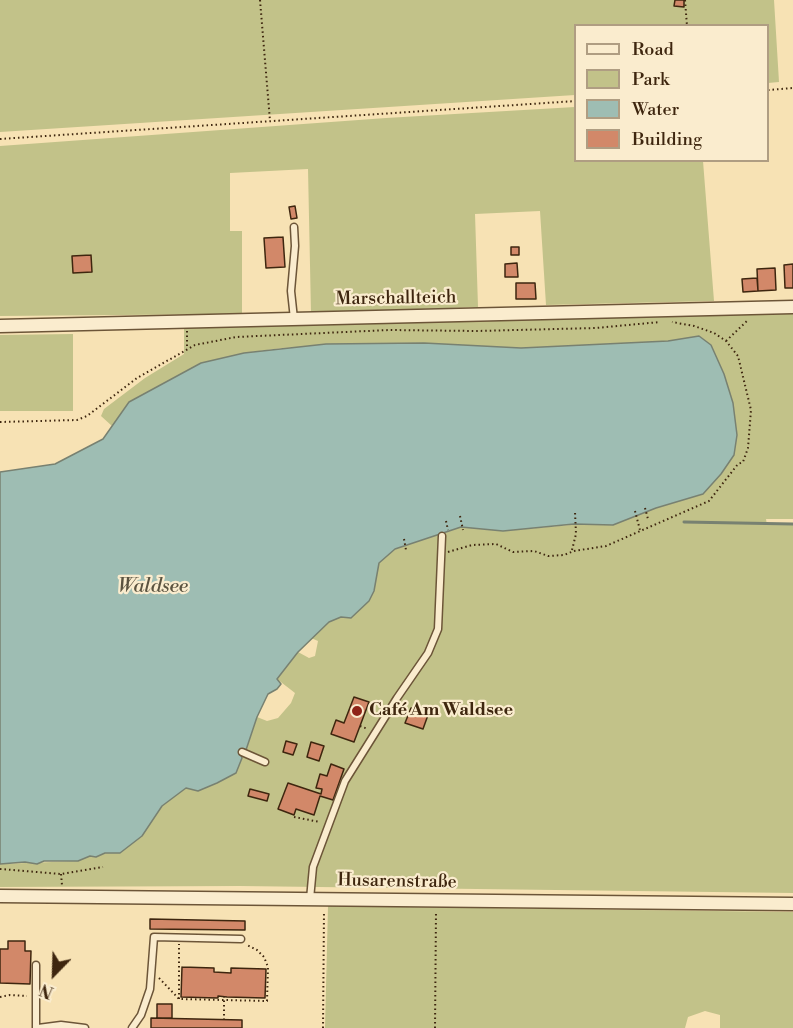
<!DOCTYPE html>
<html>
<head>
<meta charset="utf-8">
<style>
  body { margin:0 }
  #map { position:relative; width:793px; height:1028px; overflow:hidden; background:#f7e2b4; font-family:"Libre Bodoni",serif }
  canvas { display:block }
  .legend { position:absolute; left:574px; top:24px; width:195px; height:138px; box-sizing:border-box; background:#faecce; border:2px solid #af9d82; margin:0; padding:8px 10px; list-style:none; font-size:18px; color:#3e260f }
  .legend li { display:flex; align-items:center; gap:12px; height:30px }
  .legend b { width:30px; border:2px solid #af9d82 }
  .north { position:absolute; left:24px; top:944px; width:60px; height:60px; -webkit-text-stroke:4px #faecce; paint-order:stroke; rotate:203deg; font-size:16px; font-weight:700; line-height:24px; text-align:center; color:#3e260f }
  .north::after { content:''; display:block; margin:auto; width:21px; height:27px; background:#3e260f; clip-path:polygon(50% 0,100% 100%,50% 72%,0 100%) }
</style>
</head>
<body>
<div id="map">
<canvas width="793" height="1028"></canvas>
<ul class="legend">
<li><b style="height:8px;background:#faecce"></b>Road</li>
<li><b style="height:16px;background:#c2c289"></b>Park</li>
<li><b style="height:16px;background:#9ebdb3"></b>Water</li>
<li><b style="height:16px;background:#d28869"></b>Building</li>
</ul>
<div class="north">N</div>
</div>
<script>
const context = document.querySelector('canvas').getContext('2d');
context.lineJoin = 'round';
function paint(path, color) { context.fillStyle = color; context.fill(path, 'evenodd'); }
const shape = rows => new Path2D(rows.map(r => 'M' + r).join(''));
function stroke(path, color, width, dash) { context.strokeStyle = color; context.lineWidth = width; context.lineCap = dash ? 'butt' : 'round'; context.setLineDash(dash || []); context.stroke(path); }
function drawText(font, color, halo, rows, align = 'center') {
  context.font = font + ' "Libre Bodoni",serif'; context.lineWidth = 4.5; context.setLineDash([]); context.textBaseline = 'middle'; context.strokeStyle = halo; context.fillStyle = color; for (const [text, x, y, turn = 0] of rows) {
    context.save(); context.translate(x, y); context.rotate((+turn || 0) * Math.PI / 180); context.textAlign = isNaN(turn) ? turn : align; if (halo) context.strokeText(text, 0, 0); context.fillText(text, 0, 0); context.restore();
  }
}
const green = shape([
  [0,0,774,0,779,82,768,83,768,26,576,26,575,95,0,132],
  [575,107,576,160,703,161,714,301,546,305,540,211,475,214,478,307,311,313,308,169,230,173,230,231,242,231,242,314,0,316,0,146,386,118],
  [793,311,793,519,766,519,767,525,793,525,793,893,240,886,0,887,0,864,78,861,90,856,96,857,104,853,120,853,142,836,162,806,186,788,198,791,241,755,243,749,246,749,257,717,267,721,278,718,291,703,295,693,277,679,298,652,309,658,315,656,318,641,311,638,329,622,341,617,377,573,379,563,386,556,395,549,461,527,503,531,581,524,613,525,656,508,703,494,733,403,724,374,711,346,699,336,668,341,594,345,521,348,424,343,282,348,244,353,201,363,129,402,112,426,101,416,104,409,145,378,184,354,184,327],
  [73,334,73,411,0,411,0,335],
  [328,906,793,912,793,1028,720,1028,720,1015,705,1011,688,1017,685,1028,325,1028]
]);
const water = shape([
  [699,336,711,345,724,374,733,403,737,435,734,455,721,474,703,494,656,508,613,525,574,524,503,531,461,527,395,549,379,563,374,591,369,601,351,618,341,617,329,622,298,652,277,679,281,684,277,689,268,694,257,717,246,750,243,749,241,755,242,758,236,773,217,783,198,791,186,788,162,806,142,836,120,853,105,853,96,857,90,856,78,861,44,861,37,864,25,862,0,864,0,472,55,464,103,439,129,402,201,363,244,353,326,344,424,343,521,348,668,341,699,336]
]);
const stream = shape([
  [684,522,793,524]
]);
const building = shape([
  [675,0,684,0,684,7,674,6,675,0],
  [295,206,297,218,291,219,289,207,295,206],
  [283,237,285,267,266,268,264,238,283,237],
  [511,247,519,247,519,255,511,255,511,247],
  [91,255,92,272,73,273,72,256,91,255],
  [517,263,518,277,505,277,505,264,517,263],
  [793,264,793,288,785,288,784,265,793,264],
  [775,268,776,290,758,291,757,269,775,268],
  [757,278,758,291,743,292,742,279,757,278],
  [516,283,535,283,536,299,516,299,516,283],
  [354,697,369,702,354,742,331,734,336,720,344,723,354,697],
  [411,708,428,715,423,729,405,723,411,708],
  [286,741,297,744,293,755,283,752,286,741],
  [311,742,324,746,319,761,307,757,311,742],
  [331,764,344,769,333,800,320,796,314,815,296,809,294,815,278,809,288,783,321,794,322,789,316,788,320,774,327,776,331,764],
  [250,789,269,794,267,801,248,796,250,789],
  [150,919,245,921,245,930,150,929,150,919],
  [8,941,25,941,25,951,31,951,30,984,0,983,0,949,8,949,8,941],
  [182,967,214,968,214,972,231,973,231,968,266,969,265,998,227,997,218,996,218,998,181,997,182,967],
  [157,1004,172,1004,172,1018,157,1018,157,1004],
  [151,1018,242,1020,242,1028,151,1028,151,1018]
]);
const path = shape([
  [260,0,270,121],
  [685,0,687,26],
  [768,90,793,88],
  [0,139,576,101],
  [187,331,187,349],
  [726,341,748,320],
  [0,422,77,420,87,416,137,378,195,345,236,337,389,330,477,331,596,328,660,322],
  [645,508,648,519],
  [635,511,640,530],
  [460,516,463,530],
  [446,521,448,530],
  [404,539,406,550],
  [572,550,576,534,575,512],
  [448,552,472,545,496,544,513,552,534,551,548,556,564,555,574,551,606,546,709,501,738,464,743,462,748,448,751,410,738,356,726,341,714,333,694,326,672,322],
  [398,709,408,716],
  [360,726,368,729],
  [294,817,320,822],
  [0,869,61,874,103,867],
  [61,874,62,885],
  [159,978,179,999,267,1001,268,967,264,957,257,950,247,945],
  [0,997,10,995,27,996],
  [179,999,179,944],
  [224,1020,224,996],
  [323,1028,324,911],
  [435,1028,436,911]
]);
const service = shape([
  [294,227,295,246,291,291,294,319],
  [242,752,265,762],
  [310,899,313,867,345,781,397,698,428,653,438,629,442,536],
  [36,1028,36,965],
  [38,1028,61,1025,85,1028],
  [132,1028,141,1015,150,989,154,937,241,939]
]);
const minor = shape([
  [0,326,793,307],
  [0,896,793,904]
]);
const markers = [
  [357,711,6,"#8f2418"]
];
const streetNames = [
  ["Marschallteich",396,299,-1],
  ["Husarenstraße",397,882,1]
];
const poiNames = [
  ["Café Am Waldsee",369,711]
];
const waterNames = [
  ["Waldsee",153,587]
];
paint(green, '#c2c289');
paint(water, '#9ebdb3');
stroke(water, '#788171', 1.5);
stroke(stream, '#788171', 3);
paint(building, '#d28869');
stroke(building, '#3e260f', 1.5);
stroke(service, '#6c5538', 9);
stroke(minor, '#6c5538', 15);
stroke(path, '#3e260f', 2, [1.5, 3]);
stroke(service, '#faecce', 6);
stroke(minor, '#faecce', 12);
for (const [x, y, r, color] of markers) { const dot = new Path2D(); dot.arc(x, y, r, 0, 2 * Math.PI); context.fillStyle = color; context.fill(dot); stroke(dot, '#faecce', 2); }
drawText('18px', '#3e260f', '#faecce', streetNames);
drawText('bold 18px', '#3e260f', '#faecce', poiNames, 'left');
drawText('italic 20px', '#5b5340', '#faecce', waterNames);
</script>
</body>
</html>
